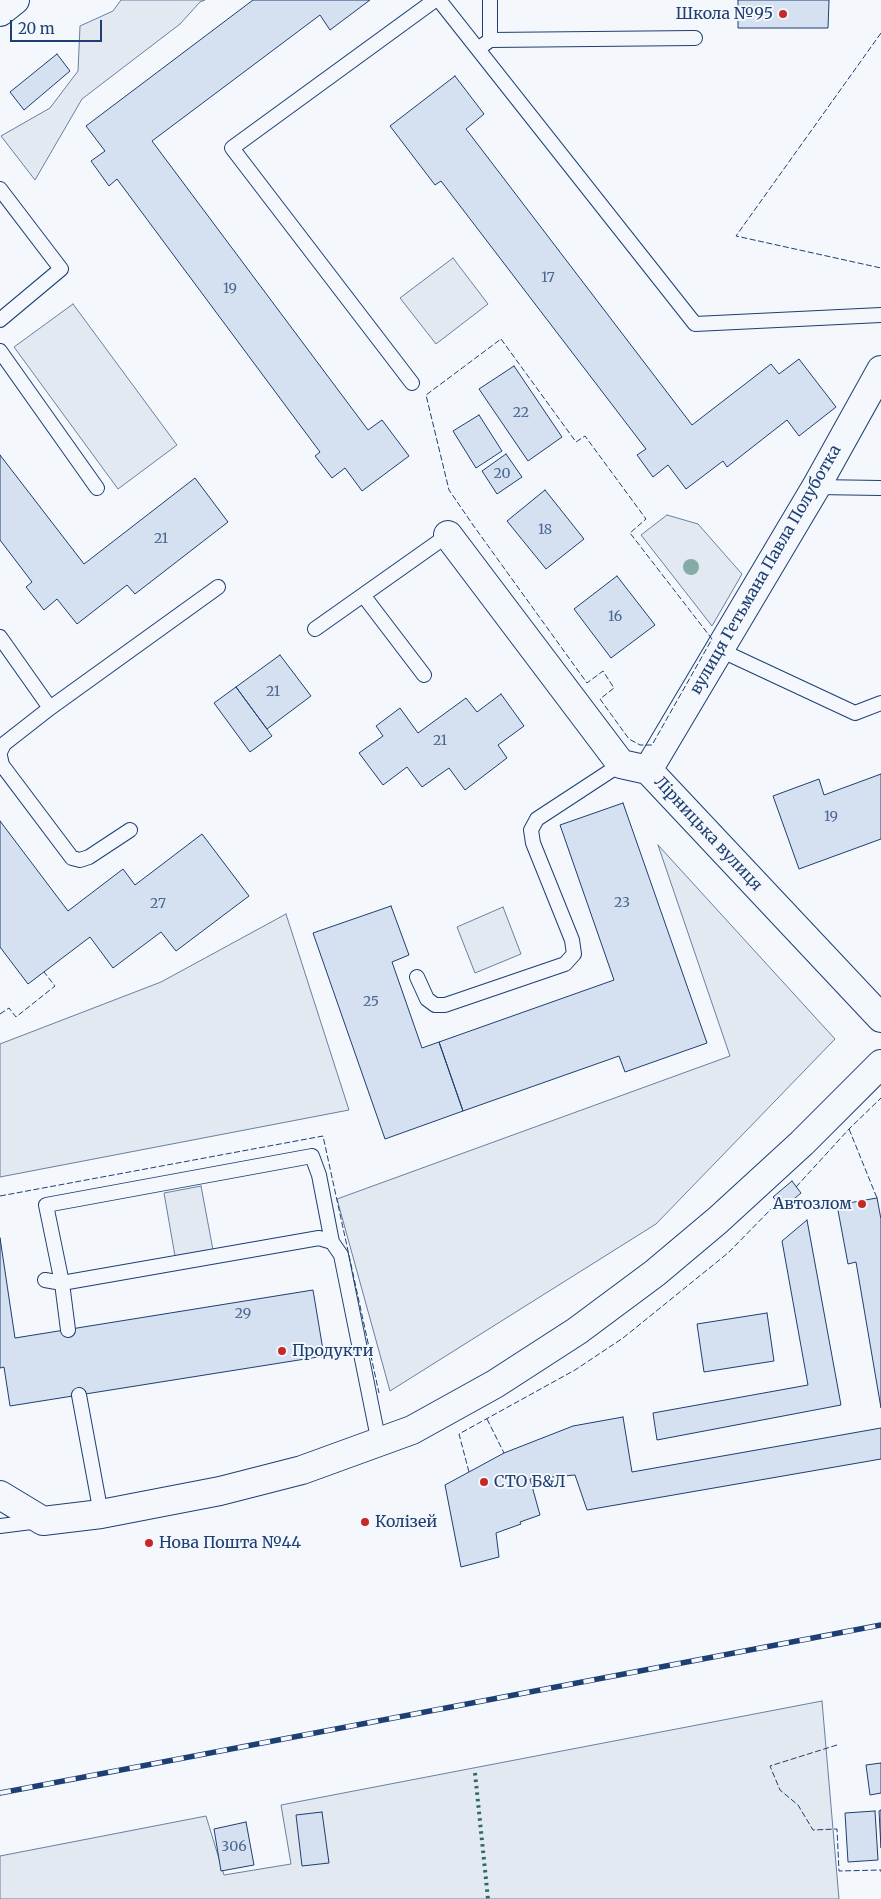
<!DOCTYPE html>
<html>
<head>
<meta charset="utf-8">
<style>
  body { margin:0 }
  #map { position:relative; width:881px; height:1899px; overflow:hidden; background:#f4f7fb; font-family:Merriweather,serif }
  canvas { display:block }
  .scale { position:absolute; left:10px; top:20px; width:92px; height:22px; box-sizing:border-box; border:2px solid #1d3f73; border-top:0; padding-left:6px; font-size:15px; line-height:18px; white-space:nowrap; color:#1d3f73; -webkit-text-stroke:4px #f4f7fb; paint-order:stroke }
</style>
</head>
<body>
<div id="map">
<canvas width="881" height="1899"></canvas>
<div class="scale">20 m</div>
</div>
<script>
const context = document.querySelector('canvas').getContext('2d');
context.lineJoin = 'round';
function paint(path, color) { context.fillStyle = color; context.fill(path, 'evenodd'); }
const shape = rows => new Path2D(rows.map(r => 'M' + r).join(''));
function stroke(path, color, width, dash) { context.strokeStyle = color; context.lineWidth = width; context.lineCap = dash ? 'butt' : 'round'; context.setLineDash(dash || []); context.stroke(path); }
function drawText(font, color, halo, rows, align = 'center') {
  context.font = font + ' Merriweather,serif'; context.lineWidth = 4; context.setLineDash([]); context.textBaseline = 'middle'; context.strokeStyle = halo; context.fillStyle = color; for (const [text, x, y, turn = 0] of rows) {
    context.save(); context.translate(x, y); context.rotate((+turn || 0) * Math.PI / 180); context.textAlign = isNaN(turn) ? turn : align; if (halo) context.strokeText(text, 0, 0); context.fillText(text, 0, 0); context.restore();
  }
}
const green = shape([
  [121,0,205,0,200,2,180,24,82,99,35,180,1,136,50,108,78,71,80,26,113,11,121,0],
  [453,258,488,304,436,344,400,298,453,258],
  [73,304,177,445,118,489,14,347,73,304],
  [667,515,698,524,742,574,712,626,641,535,667,515],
  [658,845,835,1039,656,1224,390,1391,337,1199,730,1056,658,845],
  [503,907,521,954,475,973,457,927,503,907],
  [286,914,349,1110,0,1177,0,1044,161,982,286,914],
  [201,1186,213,1250,175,1256,164,1193,201,1186],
  [822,1701,839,1899,0,1899,0,1856,206,1816,224,1875,291,1864,281,1805,822,1701]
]);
const building = shape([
  [253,0,370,0,330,30,320,15,152,141,368,430,382,420,409,456,362,491,345,468,332,478,315,456,320,452,117,179,109,186,91,161,105,151,86,126,253,0],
  [738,0,829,0,828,28,738,28,738,0],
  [57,54,70,71,24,110,10,92,57,54],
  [455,76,484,114,466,129,692,425,771,364,779,374,799,359,836,407,799,436,787,420,727,467,723,461,686,489,668,465,653,477,637,455,646,449,441,181,435,185,390,126,455,76],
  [514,366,562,437,528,461,479,389,514,366],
  [479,415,502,451,476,468,453,431,479,415],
  [506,454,522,477,497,494,482,471,506,454],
  [0,455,84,564,195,478,228,522,135,594,127,585,77,624,57,599,44,610,26,587,32,582,0,540,0,455],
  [545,490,584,539,546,569,507,521,545,490],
  [617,576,655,625,611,658,574,609,617,576],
  [280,655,311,696,267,729,236,687,280,655],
  [236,687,272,736,250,752,214,703,236,687],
  [501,694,524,726,498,745,507,758,465,790,449,768,422,787,407,767,383,785,359,753,383,736,376,726,400,708,418,733,466,698,477,712,501,694],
  [881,774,881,839,799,869,773,796,819,779,824,795,881,774],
  [623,803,707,1043,625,1072,619,1056,463,1111,439,1042,614,980,560,825,623,803],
  [0,821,68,911,123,869,135,885,202,834,249,896,176,951,161,932,113,968,90,937,28,984,0,947,0,821],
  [391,906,409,955,392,962,422,1048,439,1042,463,1111,385,1139,313,933,391,906],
  [792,1181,801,1193,783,1208,773,1197,792,1181],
  [877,1198,881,1219,881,1408,856,1262,848,1264,837,1205,877,1198],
  [807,1220,841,1405,657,1440,653,1413,808,1385,782,1241,807,1220],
  [0,1238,15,1338,313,1290,324,1356,10,1406,4,1367,0,1368,0,1238],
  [767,1313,774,1361,704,1372,697,1324,767,1313],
  [623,1417,632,1472,881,1428,881,1459,587,1510,575,1475,530,1479,540,1515,520,1522,521,1524,496,1533,499,1557,461,1567,445,1485,504,1453,573,1426,623,1417],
  [881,1763,881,1793,870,1795,866,1765,881,1763],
  [881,1810,881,1848,879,1811,881,1810],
  [875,1811,878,1860,848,1862,845,1813,875,1811],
  [322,1812,329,1863,302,1866,296,1815,322,1812],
  [246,1822,254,1865,221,1871,214,1829,246,1822]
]);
const lane = shape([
  [439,0,695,324,881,315],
  [490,0,490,40],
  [478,49,490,40,695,38],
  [0,189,61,269,0,320],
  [0,351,97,488],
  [412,383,232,148,435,0],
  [816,487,881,488],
  [363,595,424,675],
  [315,629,448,535],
  [0,637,50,708,4,744,0,752],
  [720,650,855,713,881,703],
  [50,708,218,587],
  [0,756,2,765,72,858,80,860,89,857,130,830],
  [417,977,427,999,435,1005,445,1005,565,964,574,954,572,940,533,843,531,830,537,819,621,764],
  [45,1280,62,1283,319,1238,332,1242,341,1255,379,1443],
  [68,1330,62,1283,46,1205,312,1156,319,1175,332,1242],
  [79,1395,101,1514],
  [0,1526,39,1521]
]);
const street = shape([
  [448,535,621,764,648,770,881,1018],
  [648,770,816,487,881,370],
  [0,1495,43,1521,101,1514,220,1491,302,1470,412,1430,495,1384,577,1331,655,1273,718,1220,802,1143,881,1064]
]);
const secondary = shape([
  [0,12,15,0]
]);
const rail = shape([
  [0,1793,881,1625]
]);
const hedge = shape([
  [475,1773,488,1899]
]);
const fence = shape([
  [881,33,736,236,881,268],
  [501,339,576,442,585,436,646,519,630,533,712,639,652,745,640,745,629,739,600,699,614,688,603,671,587,683,473,525,449,490,426,395,501,339],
  [0,1014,9,1008,16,1017,55,986,44,972],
  [849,1129,877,1198],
  [796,1187,849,1129,881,1098],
  [0,1196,323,1136,379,1393],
  [487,1419,504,1453],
  [469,1472,459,1434,575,1370,623,1338,728,1253,778,1202],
  [837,1745,770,1766,780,1790,798,1805,813,1830,837,1829,839,1871,881,1870,881,1872]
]);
const trees = [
  [691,567]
];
const markers = [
  [783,14,5,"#c62828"],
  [862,1204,5,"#c62828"],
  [282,1351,5,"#c62828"],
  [484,1482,5,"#c62828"],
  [365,1522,5,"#c62828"],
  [149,1543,5,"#c62828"]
];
const numberNames = [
  ["17",548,278],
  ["19",230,289],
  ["22",521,413],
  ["20",502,474],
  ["18",545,530],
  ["21",161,539],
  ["16",615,617],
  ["21",273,692],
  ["21",440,741],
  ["19",831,817],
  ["23",622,903],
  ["27",158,904],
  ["25",371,1002],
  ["29",243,1314],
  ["306",234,1847]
];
const poiNames = [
  ["Школа №95",773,14,"right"],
  ["Автозлом",852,1204,"right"],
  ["Продукти",292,1351],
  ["СТО Б&Л",494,1482],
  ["Колізей",375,1522],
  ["Нова Пошта №44",159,1543]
];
const streetNames = [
  ["вулиця Гетьмана Павла Полуботка",766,570,-60],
  ["Лірницька вулиця",708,834,47]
];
paint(green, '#e3e9f0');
stroke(green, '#687fa3', 1);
paint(building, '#d5e0f0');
stroke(building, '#1d3f73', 1);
stroke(lane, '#1d3f73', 16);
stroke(street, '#1d3f73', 30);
stroke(secondary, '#1d3f73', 30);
stroke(lane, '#f4f7fb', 14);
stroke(street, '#f4f7fb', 28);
stroke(secondary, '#f4f7fb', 28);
stroke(rail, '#1d3f73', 5.5);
stroke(rail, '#f4f7fb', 4, [11]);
stroke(hedge, '#2c6c60', 4, [2.5, 4]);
stroke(fence, '#1d3f73', 1, [6, 2.5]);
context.fillStyle = '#86aba6';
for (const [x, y] of trees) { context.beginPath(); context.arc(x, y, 8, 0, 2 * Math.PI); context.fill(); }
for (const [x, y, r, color] of markers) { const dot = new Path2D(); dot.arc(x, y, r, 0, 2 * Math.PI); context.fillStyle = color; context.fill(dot); stroke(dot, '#f4f7fb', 2); }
drawText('14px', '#4b6792', null, numberNames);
drawText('16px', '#1d3f73', '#f4f7fb', poiNames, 'left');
drawText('16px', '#1d3f73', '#f4f7fb', streetNames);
</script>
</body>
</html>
